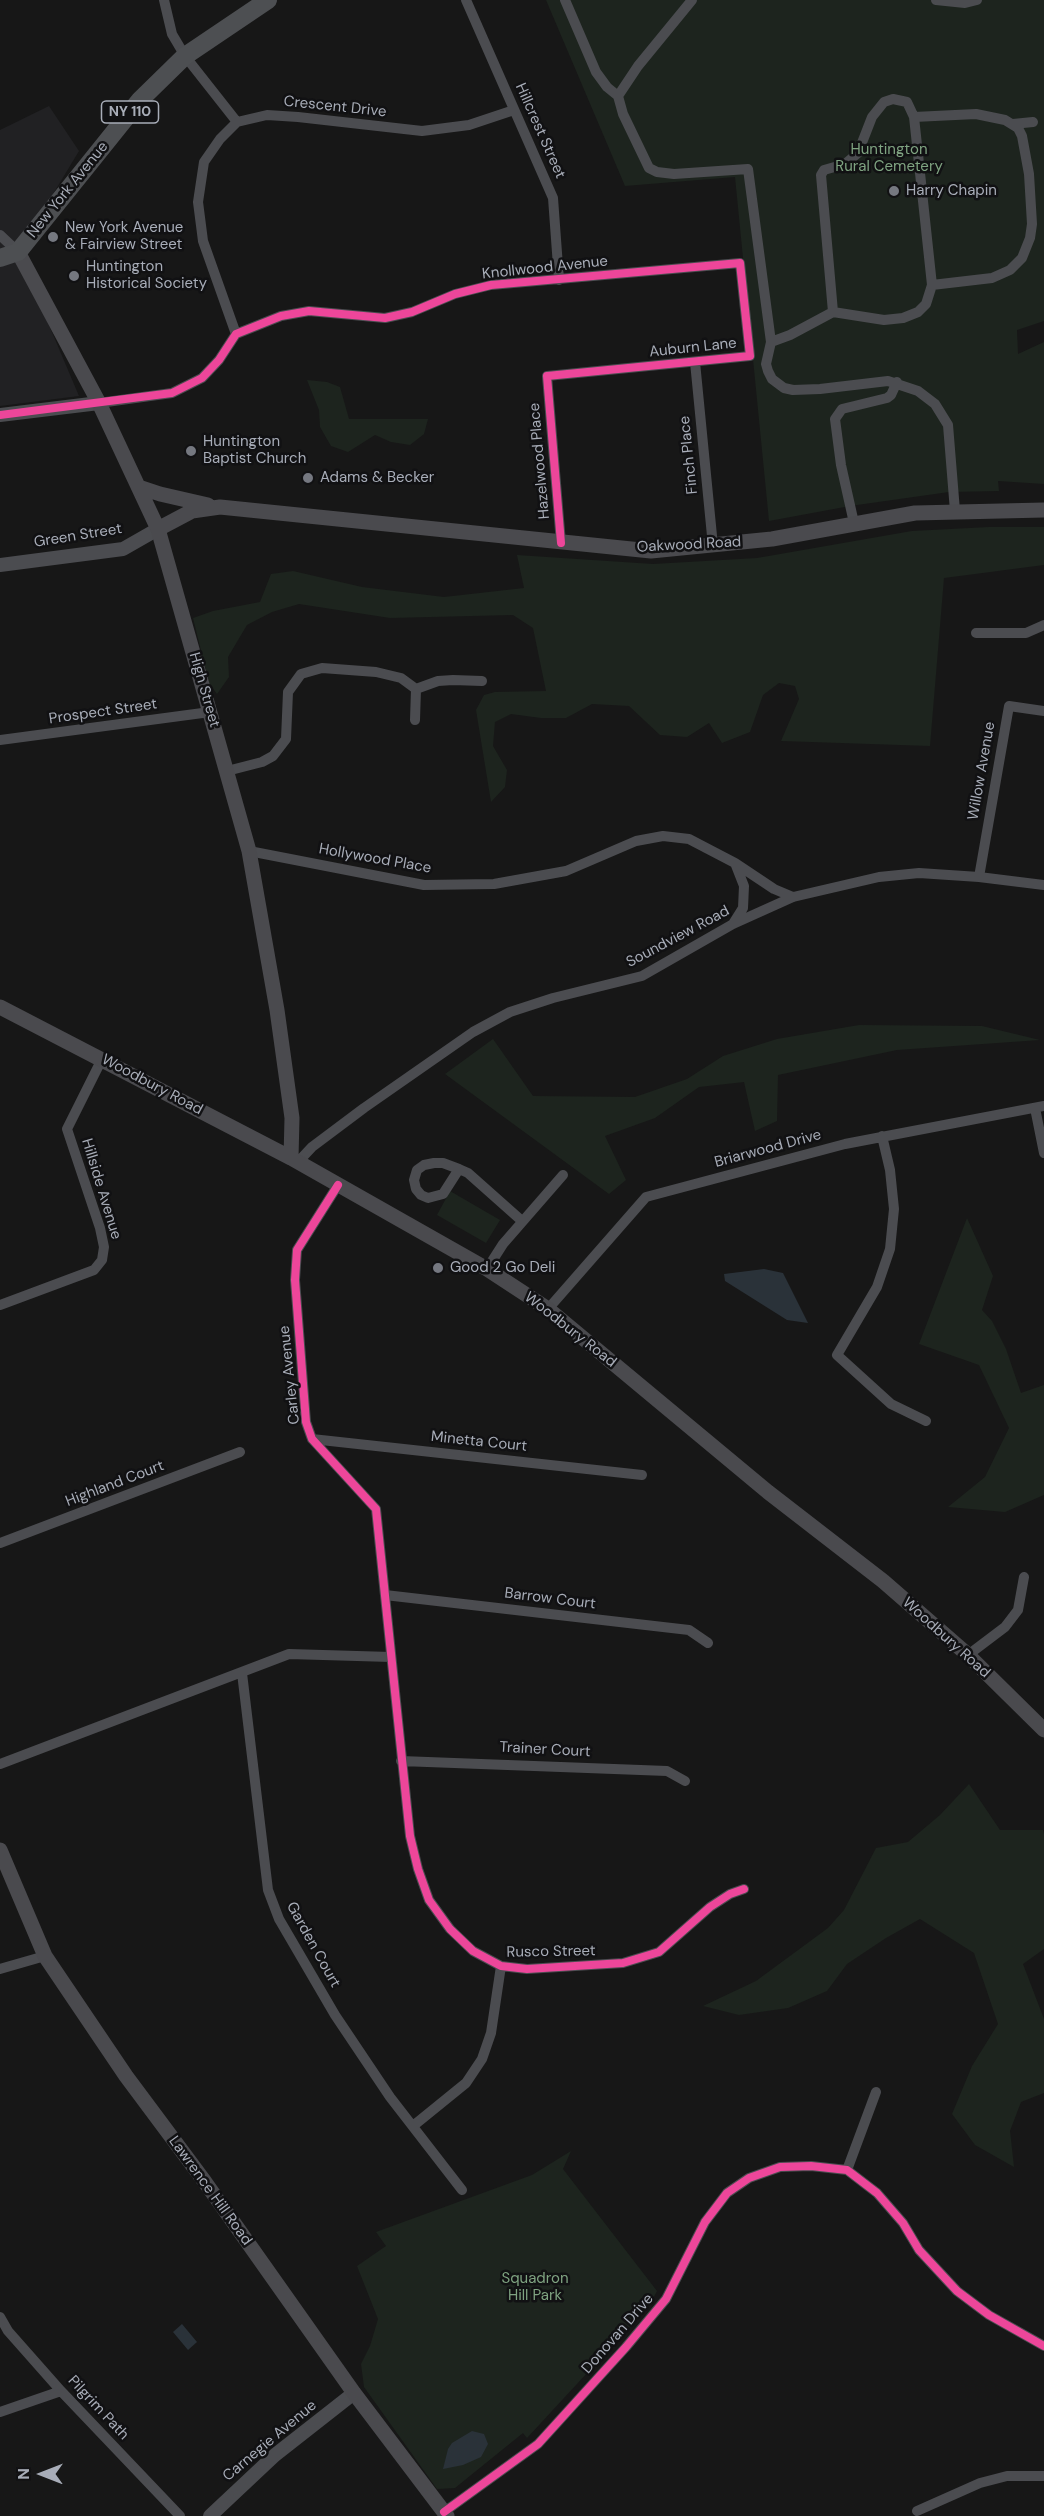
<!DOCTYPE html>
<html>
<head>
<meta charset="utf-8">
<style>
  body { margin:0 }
  #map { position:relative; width:1044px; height:2516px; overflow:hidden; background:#171717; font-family:"DM Sans",sans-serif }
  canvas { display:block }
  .north { position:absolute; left:12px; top:2444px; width:60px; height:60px; -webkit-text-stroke:4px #111113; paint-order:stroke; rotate:270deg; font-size:16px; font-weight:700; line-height:24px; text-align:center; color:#a8adb8 }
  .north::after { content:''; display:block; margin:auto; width:21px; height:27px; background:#a8adb8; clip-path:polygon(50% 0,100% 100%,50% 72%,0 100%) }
</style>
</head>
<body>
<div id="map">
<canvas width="1044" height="2516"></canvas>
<div class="north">N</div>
</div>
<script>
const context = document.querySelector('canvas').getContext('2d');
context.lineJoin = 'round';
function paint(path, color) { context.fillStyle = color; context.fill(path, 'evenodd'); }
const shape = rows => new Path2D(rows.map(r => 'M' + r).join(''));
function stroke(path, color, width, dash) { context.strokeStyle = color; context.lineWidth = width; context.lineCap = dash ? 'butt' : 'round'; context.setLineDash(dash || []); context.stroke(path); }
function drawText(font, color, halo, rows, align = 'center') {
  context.font = font + ' "DM Sans",sans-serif'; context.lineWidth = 5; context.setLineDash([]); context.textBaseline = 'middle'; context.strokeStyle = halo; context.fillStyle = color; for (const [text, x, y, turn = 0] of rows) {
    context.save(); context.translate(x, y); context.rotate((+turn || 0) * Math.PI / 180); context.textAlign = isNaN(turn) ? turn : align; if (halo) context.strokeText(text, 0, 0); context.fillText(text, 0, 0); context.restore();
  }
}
const built = shape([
  [49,106,79,151,18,252,79,396,0,406,0,130]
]);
const green = shape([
  [546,0,1044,0,1044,321,1017,330,1018,354,1044,342,1044,484,998,481,999,491,949,492,850,506,769,521,735,177,625,186],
  [307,380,327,382,340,387,349,419,428,419,424,434,410,445,391,442,375,435,348,452,331,446,320,427,319,410],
  [989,527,1044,527,1044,565,944,578,930,746,781,741,799,699,795,686,779,683,763,695,750,732,722,743,709,723,687,737,660,735,629,706,592,704,566,718,541,718,511,714,495,722,493,746,507,770,505,787,491,802,476,710,484,695,495,692,546,691,533,628,513,615,390,618,299,604,272,612,247,625,228,657,229,677,217,694,209,683,193,618,213,611,260,602,271,574,293,571,362,587,444,597,524,588,517,555,653,564,757,558,912,531],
  [859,1025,982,1026,1040,1040,897,1050,778,1075,777,1121,755,1131,744,1082,699,1087,655,1118,605,1136,626,1180,609,1194,445,1074,493,1039,533,1096,635,1097,687,1079,723,1056,777,1039],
  [450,1191,500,1220,486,1243,437,1215],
  [967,1218,993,1276,982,1310,992,1321,1006,1349,1021,1393,1044,1385,1044,1495,1005,1512,948,1507,985,1477,1009,1428,979,1365,919,1344],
  [969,1784,1000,1830,1043,1830,1044,1834,1044,1949,1023,1964,1044,2019,1044,2093,1021,2102,1010,2131,1014,2167,975,2145,952,2114,972,2066,998,2024,974,1953,920,1919,886,1938,847,1964,827,1991,788,2008,739,2015,703,2006,756,1981,828,1928,844,1910,876,1848,908,1842,940,1815],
  [571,2151,563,2169,657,2291,649,2306,527,2438,523,2433,455,2488,437,2489,364,2387,361,2364,370,2346,378,2319,357,2266,386,2246,376,2232,532,2175]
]);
const water = shape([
  [764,1269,783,1273,808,1323,787,1320,725,1281,724,1274],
  [182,2324,197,2342,188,2350,173,2332],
  [472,2431,484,2434,488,2444,481,2457,463,2465,443,2469,448,2449,452,2443]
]);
const minor = shape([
  [164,0,172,34,185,56,237,122],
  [466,0,553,198,559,280],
  [565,0,596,72,607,87,618,96,623,114,649,168,657,172,674,174,748,169,771,342,790,335,833,312,884,320,903,318,918,312,926,304,932,285,914,117,907,102,893,99,884,102,872,117,858,153,845,164,824,170,821,175,833,312],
  [936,0,965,3,977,0],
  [618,96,638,66,692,0],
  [914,117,976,114,1005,120,1018,128,1022,136,1029,174,1032,224,1030,238,1022,258,1010,270,992,278,932,285],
  [1013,124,1033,122],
  [0,235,18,252],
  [236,334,203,241,198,202,204,162,220,139,237,122,267,115,298,117,422,131,469,125,514,110],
  [771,342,766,364,768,371,772,379,784,388,793,390,820,389,888,381,918,391,935,404,948,425,955,511],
  [695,362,713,546],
  [99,403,172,393,202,378,219,360,236,334,281,316,309,311,385,318,412,312,455,294,491,285,740,263,750,356,547,376,561,543],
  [854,523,841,465,835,419,842,409,887,398,891,395,897,382],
  [976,633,1026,633,1044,625],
  [416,689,438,681,453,680,482,681],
  [415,720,416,689],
  [0,740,210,712],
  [227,771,262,762,273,756,286,739,288,692,301,674,322,668,376,672,401,678,416,689],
  [249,851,424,885,494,884,566,871,636,841,663,836,689,839,735,863,774,889,793,897],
  [979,877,1009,706,1044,711],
  [733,924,743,908,744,886,735,863],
  [1035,1108,1044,1153],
  [882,1136,890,1170,894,1209,890,1249,877,1287,837,1355,891,1404,926,1421],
  [298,1162,312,1147,364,1108,473,1032,510,1012,553,998,642,976,733,924,793,897,879,877,919,873,979,877,1044,885],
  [434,1163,443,1163,459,1169,443,1194,428,1198,421,1195,416,1189,414,1180,417,1170,424,1165,434,1163],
  [459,1169,468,1173,522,1221],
  [338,1185,297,1250,295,1280,306,1422,312,1439,376,1509,410,1836,418,1869,429,1900,450,1929,473,1951,501,1966,527,1969,623,1963,659,1952,710,1907,730,1894,744,1889],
  [487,1269,503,1244,563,1175],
  [0,1305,94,1270,102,1260,104,1247,100,1228,67,1129,102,1059],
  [548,1309,646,1197,845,1144,1044,1106],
  [312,1439,642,1475],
  [0,1543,240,1452],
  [385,1595,689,1630,708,1643],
  [968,1655,1005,1627,1018,1610,1024,1577],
  [242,1673,268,1890,279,1919,335,2015,390,2097,462,2190],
  [401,1761,667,1771,685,1781],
  [0,1764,289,1654,391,1657],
  [0,1969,45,1956],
  [413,2126,466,2083,482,2059,491,2033,501,1966],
  [847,2170,876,2092],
  [0,2317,8,2331,61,2391,180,2516],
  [0,2412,61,2391],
  [917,2511,980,2483,1007,2476,1044,2476],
  [444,2512,538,2444,626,2347,666,2299,705,2222,727,2193,749,2178,780,2167,811,2166,847,2170,877,2193,903,2223,919,2250,957,2291,989,2315,1044,2346]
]);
const tertiary = shape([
  [0,415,99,403],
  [0,565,123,549,158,529],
  [210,2516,275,2455,354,2393]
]);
const secondary = shape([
  [18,252,99,403,158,529,249,851,277,1010,292,1118,291,1158],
  [139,487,160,494,208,505],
  [158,529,192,511,220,507,651,551,772,539,915,513,1044,510],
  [0,1007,291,1158,487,1269,548,1309,768,1492,883,1581,968,1655,1044,1730],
  [0,1850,45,1956,126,2076,205,2182,354,2393,447,2516]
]);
const primary = shape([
  [0,258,18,252,140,100,185,56,268,0]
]);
const cycleway = shape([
  [0,415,172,393,202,378,219,360,236,334,281,316,309,311,385,318,412,312,455,294,491,285,740,263,750,356,547,376,561,543],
  [338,1185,297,1250,295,1280,306,1422,312,1439,376,1509,410,1836,418,1869,429,1900,450,1929,473,1951,501,1966,527,1969,623,1963,659,1952,710,1907,730,1894,744,1889],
  [444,2512,538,2444,626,2347,666,2299,705,2222,727,2193,749,2178,780,2167,811,2166,847,2170,877,2193,903,2223,919,2250,957,2291,989,2315,1044,2346]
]);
const markers = [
  [894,191,6,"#757880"],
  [53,237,6,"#757880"],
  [74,276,6,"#757880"],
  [191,451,6,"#757880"],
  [308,478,6,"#757880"],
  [438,1268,6,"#757880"]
];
const shields = [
  [130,112,57]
];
const shieldNames = [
  ["NY 110",130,112]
];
const streetNames = [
  ["Crescent Drive",335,107,6],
  ["Hillcrest Street",540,131,66],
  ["New York Avenue",68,190,-51],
  ["Knollwood Avenue",545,268,-6],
  ["Auburn Lane",693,348,-6],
  ["Finch Place",689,455,-96],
  ["Hazelwood Place",540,461,-95],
  ["Green Street",78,536,-9],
  ["Oakwood Road",689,545,-3],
  ["High Street",204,690,74],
  ["Prospect Street",103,712,-8],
  ["Willow Avenue",982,771,-80],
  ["Hollywood Place",375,859,10],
  ["Soundview Road",678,937,-28],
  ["Woodbury Road",152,1085,28],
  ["Briarwood Drive",768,1149,-15],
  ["Hillside Avenue",101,1189,73],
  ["Woodbury Road",570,1330,38],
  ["Carley Avenue",290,1375,-96],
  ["Minetta Court",479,1442,6],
  ["Highland Court",115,1484,-21],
  ["Barrow Court",550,1599,7],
  ["Woodbury Road",946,1638,42],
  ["Trainer Court",545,1750,3],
  ["Garden Court",313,1945,61],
  ["Rusco Street",551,1952,-1],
  ["Lawrence Hill Road",210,2191,54],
  ["Donovan Drive",618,2334,-49],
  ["Pilgrim Path",98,2408,47],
  ["Carnegie Avenue",270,2441,-40]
];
const parkNames = [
  ["Huntington",889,150],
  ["Rural Cemetery",889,167],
  ["Squadron",535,2279],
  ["Hill Park",535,2296]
];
const poiNames = [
  ["Harry Chapin",906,191],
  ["New York Avenue",65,228],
  ["& Fairview Street",65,245],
  ["Huntington",86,267],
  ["Historical Society",86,284],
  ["Huntington",203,442],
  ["Baptist Church",203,459],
  ["Adams & Becker",320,478],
  ["Good 2 Go Deli",450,1268]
];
paint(built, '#212123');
paint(green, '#1d241e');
paint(water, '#2a3239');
stroke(minor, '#4b4c50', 10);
stroke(tertiary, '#4b4c50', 14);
stroke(secondary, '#4a4a4e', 15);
stroke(primary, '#4d4f52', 18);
stroke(cycleway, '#ed469a', 8);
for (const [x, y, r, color] of markers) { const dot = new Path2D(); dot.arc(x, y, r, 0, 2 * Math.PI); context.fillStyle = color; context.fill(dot); stroke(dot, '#111113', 2); }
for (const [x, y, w] of shields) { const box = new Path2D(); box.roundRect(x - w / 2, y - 11, w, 22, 4.5); context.fillStyle = '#111113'; context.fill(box); stroke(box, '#a8adb8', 1.5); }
drawText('bold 14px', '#a8adb8', null, shieldNames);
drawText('15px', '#a8adb8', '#111113', streetNames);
drawText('15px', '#7fa381', '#111113', parkNames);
drawText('15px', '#a8adb8', '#111113', poiNames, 'left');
</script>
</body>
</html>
